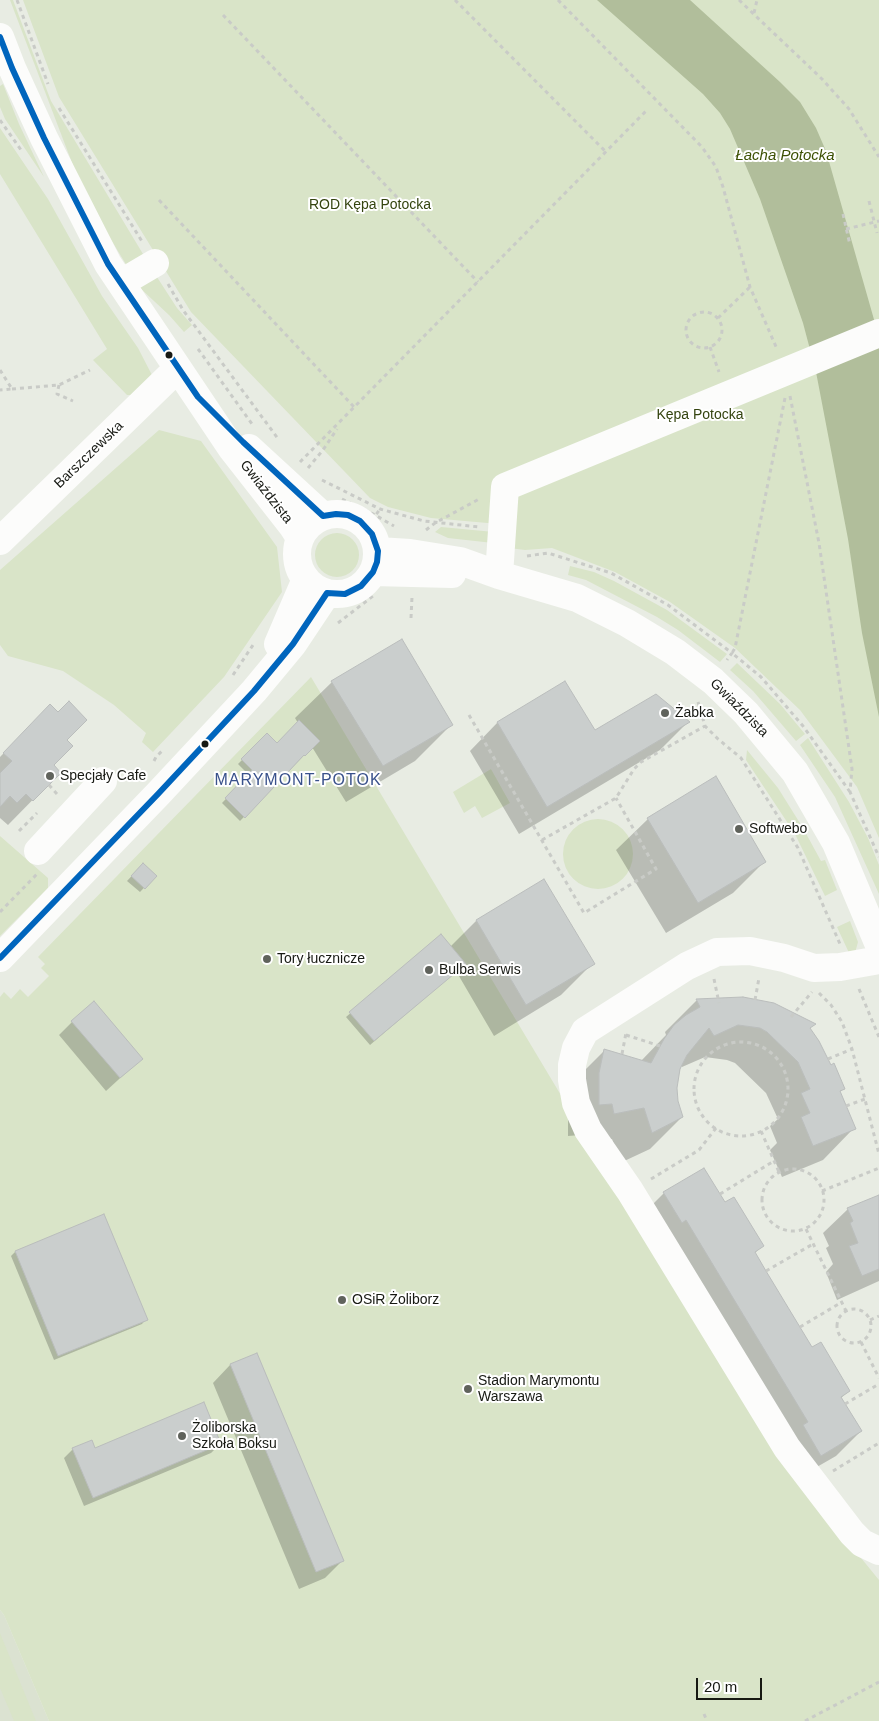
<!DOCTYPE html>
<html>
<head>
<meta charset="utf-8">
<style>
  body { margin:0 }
  #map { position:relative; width:879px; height:1721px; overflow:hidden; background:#e8ece3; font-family:Helvetica,sans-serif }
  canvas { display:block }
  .scale { position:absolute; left:696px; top:1678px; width:66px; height:22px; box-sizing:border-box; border:2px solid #171913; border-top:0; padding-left:6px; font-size:15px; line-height:18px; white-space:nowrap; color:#171913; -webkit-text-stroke:4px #fff; paint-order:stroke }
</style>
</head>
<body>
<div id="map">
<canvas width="879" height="1721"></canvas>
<div class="scale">20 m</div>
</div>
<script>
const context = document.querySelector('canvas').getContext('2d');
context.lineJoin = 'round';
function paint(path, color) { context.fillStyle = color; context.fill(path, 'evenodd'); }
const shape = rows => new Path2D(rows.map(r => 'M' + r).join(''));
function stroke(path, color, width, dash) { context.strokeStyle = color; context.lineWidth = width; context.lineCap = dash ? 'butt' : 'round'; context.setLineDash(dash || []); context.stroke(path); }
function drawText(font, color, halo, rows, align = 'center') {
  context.font = font + ' Helvetica,sans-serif'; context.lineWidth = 4; context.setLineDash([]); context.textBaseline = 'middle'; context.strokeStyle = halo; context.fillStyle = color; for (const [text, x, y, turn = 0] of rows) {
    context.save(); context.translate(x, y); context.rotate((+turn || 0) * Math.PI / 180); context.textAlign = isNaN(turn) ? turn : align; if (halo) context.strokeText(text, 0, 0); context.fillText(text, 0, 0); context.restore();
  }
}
const built = shape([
  [0,1610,4,1615,49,1721,0,1721]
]);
const green = shape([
  [10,0,13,0,51,101,146,259,127,266,99,220,74,168],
  [23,0,879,0,879,838,857,787,800,710,735,648,670,602,615,572,552,548,525,550,509,548,510,525,431,518,388,507,370,498,191,312,59,97],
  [3,84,19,124,44,177,5,119,0,107,0,86],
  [0,128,48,199,102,296,138,348,153,377,136,395,127,395,93,360,107,349,0,174],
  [155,274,177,308,192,325,184,332,169,315,140,288,140,283],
  [159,430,201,441,277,547,282,592,224,677,153,752,142,742,146,733,114,705,63,671,8,656,0,645,0,570],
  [441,527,494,532,493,543,448,538,435,532],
  '315 555a22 22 0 1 1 44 0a22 22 0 1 1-44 0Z',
  [570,566,594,572,614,581,667,610,727,654,720,662,678,630,657,617,586,580,568,575],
  [737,663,780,704,805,734,796,741,753,691,730,670],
  [311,677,773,1450,879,1580,879,1721,49,1721,4,1615,0,1610,0,997,4,992,11,999,20,989,28,997,49,976,41,968,45,964,38,957],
  [808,738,849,802,868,838,879,865,879,894,835,797,800,745],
  [747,750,778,788,803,828,821,861,825,860,837,890,825,896,795,834,746,760],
  [491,769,510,803,482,818,475,806,464,813,453,792],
  '563 854a35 35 0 1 1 70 0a35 35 0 1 1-70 0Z',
  [0,836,48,878,48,888,0,936],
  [850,921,858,942,855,953,850,955,837,927],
  [0,1633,36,1721,14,1721,0,1688]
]);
const water = shape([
  [597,0,690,0,780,82,800,102,816,128,826,151,875,323,879,331,879,717,862,633,848,539,816,372,803,323,760,199,730,129,720,113,703,94]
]);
const shadow = shape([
  [332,682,451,725,415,761,346,802,312,747,240,821,222,803,249,775,238,764,267,735,277,745,298,723,295,718],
  [565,683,594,732,688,722,660,750,519,834,470,751,497,723],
  [26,730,52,765,59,773,8,825,0,818,0,757],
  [648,819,765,861,733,893,666,933,616,850],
  [143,864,155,876,140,892,127,881],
  [544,880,593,963,561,995,494,1036,456,971,370,1045,346,1017,440,936,450,947,476,921],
  [743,998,809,1029,843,1089,839,1093,854,1128,823,1160,782,1177,770,1150,777,1143,770,1126,778,1119,766,1093,735,1063,727,1060,705,1057,682,1067,681,1065,676,1088,677,1102,682,1117,650,1149,620,1163,612,1139,582,1145,580,1135,568,1136,568,1106,573,1082,604,1051,641,1061,666,1035,665,1032,696,1001],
  [72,1022,141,1059,106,1091,59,1035],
  [704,1169,724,1204,762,1246,754,1254,811,1349,849,1391,841,1398,861,1431,836,1456,796,1479,639,1218,664,1193],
  [879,1196,879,1281,837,1300,826,1272,833,1264,826,1248,829,1246,823,1233,848,1209],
  [15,1252,146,1319,142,1324,54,1360,11,1256],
  [257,1354,343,1560,325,1578,299,1589,213,1383,230,1365],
  [220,1444,211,1453,84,1506,64,1458,73,1449,94,1450]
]);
const building = shape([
  [402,639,453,725,383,766,331,681,402,639],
  [565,681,595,730,656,694,690,722,547,807,497,722,565,681],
  [69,701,87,720,67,740,73,746,54,765,61,773,33,801,26,794,17,803,10,796,0,807,0,773,12,761,3,753,50,704,58,712,69,701],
  [299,720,320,741,305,756,304,755,245,818,225,798,252,770,241,759,267,733,277,743,299,720],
  [716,776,766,862,698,903,647,818,716,776],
  [143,863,157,876,145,889,131,876,143,863],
  [544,879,595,964,526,1005,476,920,544,879],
  [441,934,466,964,374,1041,349,1012,441,934],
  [743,997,774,1003,816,1024,810,1028,819,1041,831,1065,834,1063,845,1089,840,1091,856,1129,813,1146,801,1117,810,1113,801,1093,810,1089,798,1062,767,1032,760,1028,738,1025,714,1036,709,1028,687,1055,680,1069,677,1088,678,1101,683,1117,652,1133,644,1108,614,1114,612,1104,599,1105,599,1073,604,1049,651,1063,664,1039,674,1025,686,1015,700,1007,696,999,743,997],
  [94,1001,143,1059,120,1078,71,1021,94,1001],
  [704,1168,725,1202,734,1197,764,1246,755,1252,766,1271,812,1347,821,1342,850,1391,841,1397,862,1431,821,1456,803,1425,808,1422,686,1220,682,1223,663,1192,704,1168],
  [879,1195,879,1269,862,1276,849,1246,858,1243,850,1223,853,1221,847,1208,879,1195],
  [104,1214,148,1320,58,1356,15,1251,104,1214],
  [257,1353,344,1561,316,1572,230,1364,257,1353],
  [204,1402,221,1444,93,1498,72,1448,92,1440,95,1448,204,1402]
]);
const path = shape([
  [17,0,48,84],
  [455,0,606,152],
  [558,0,702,147,716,167,723,187,750,287,777,349],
  [739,0,822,79,849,109,879,157],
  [754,13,757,0],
  [223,15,478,282],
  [59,108,143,243],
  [0,120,21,150],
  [159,200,355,408],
  [869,201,877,233],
  [843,214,850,245],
  [846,229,879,221],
  [168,284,183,310,279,440],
  '686 330a18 18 0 1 1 36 0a18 18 0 1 1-36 0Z',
  [718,318,750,287],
  [710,347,719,372],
  [198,349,252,424],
  [0,370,12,389,0,390],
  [59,385,57,394,73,401],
  [12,389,59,385,90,370],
  [790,396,819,543,852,769,850,792,879,857],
  [785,398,735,648,732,653,761,677,803,726,850,792],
  [300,462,647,110],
  [308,468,323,450,337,429],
  [322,480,380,509,424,521,479,527],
  [342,499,375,515,394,526],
  [367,527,380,509],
  [426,530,435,523,481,498],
  [527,556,548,553,611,573,668,605,732,653,727,660],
  [411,618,412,597],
  [338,623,373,596],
  [233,675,253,645],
  [698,702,705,726,718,739,741,758,798,848,840,944],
  [469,715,584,913,656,869,616,798],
  [154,761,156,757,164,749],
  [49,785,57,794],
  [19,831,37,813],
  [542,840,616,798,634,769,641,762,705,726],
  [0,912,37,874],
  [714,979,719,1003],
  [859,989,879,1037],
  [819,993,831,1005,842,1022,852,1049,879,1154],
  [755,1000,759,978],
  [791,1017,812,992],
  [626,1035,660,1046],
  '694 1089a47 47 0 1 1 94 0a47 47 0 1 1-94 0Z',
  [622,1054,626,1033],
  [828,1059,852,1049],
  [846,1106,865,1099],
  [761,1131,779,1172],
  '762 1200a31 31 0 1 1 62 0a31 31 0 1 1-62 0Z',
  [651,1179,699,1150,716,1128],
  [822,1191,879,1168],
  [720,1194,774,1161],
  [806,1229,846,1311],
  [766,1271,813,1244],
  '837 1326a17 17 0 1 1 34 0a17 17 0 1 1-34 0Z',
  [870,1320,879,1316],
  [800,1327,842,1302],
  [861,1342,879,1378],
  [845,1404,879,1384],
  [833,1471,879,1443],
  [704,1714,707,1721],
  [805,1721,879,1682]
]);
const minor = shape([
  [0,37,12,68,44,138,108,264,232,449,293,527,300,538],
  [121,283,155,263],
  [249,448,323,516],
  '297 554a40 40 0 1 1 80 0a40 40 0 1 1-80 0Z',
  [0,541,177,369],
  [378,551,410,553,460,561,499,575,577,598,627,623,675,652,713,681,746,713,795,772,836,843,879,945],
  [373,572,452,574],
  [499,575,505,487,879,333],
  [278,644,306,579],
  [38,851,103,781],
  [0,958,158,794,254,691,293,644,327,593],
  [879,960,840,967,814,968,784,958,750,951,717,952,687,966,585,1031,576,1048,572,1065,572,1080,576,1103,588,1130,630,1191,787,1448,852,1533,862,1543,879,1551]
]);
const bus1 = shape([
  [0,37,12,68,44,138,108,264,198,397,243,442,323,516,336,514,348,515,360,521,372,534,378,551,377,562,373,572,361,586,345,594,327,593,293,644,254,691,158,794,0,958]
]);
const markers = [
  [169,355,4.5,"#171913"],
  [665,713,5,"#60635c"],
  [205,744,4.5,"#171913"],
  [50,776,5,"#60635c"],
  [739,829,5,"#60635c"],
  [267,959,5,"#60635c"],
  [429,970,5,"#60635c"],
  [342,1300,5,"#60635c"],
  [468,1389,5,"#60635c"],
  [182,1436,5,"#60635c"]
];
const parkNames = [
  ["ROD Kępa Potocka",370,205],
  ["Kępa Potocka",700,415]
];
const streetNames = [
  ["Barszczewska",89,455,-44],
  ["Gwiaździsta",266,492,52],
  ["Gwiaździsta",739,708,45]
];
const poiNames = [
  ["Żabka",675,713],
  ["Specjały Cafe",60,776],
  ["Softwebo",749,829],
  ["Tory łucznicze",277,959],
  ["Bulba Serwis",439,970],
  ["OSiR Żoliborz",352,1300],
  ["Stadion Marymontu",478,1381],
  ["Warszawa",478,1397],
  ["Żoliborska",192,1428],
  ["Szkoła Boksu",192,1444]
];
const waterNames = [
  ["Łacha Potocka",785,156]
];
const quarterNames = [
  ["MARYMONT-POTOK",298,781]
];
paint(built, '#dbe2d1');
paint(green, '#d9e4c8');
paint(water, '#b1be9b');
paint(shadow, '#0003');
paint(building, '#cacecd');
stroke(building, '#babdbc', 1);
stroke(path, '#c9cbc7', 3, [4, 4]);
stroke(minor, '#fcfcfb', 28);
stroke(bus1, '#0065bd', 6);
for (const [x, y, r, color] of markers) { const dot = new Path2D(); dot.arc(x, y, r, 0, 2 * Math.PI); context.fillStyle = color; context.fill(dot); stroke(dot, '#fff', 2); }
drawText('14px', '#34440f', '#fff', parkNames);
drawText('14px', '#171913', '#fff', streetNames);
drawText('14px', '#171913', '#fff', poiNames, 'left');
drawText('italic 15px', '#3c5003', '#fff', waterNames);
context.letterSpacing = '1px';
drawText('16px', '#39518b', '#fff', quarterNames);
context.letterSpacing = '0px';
</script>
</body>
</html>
